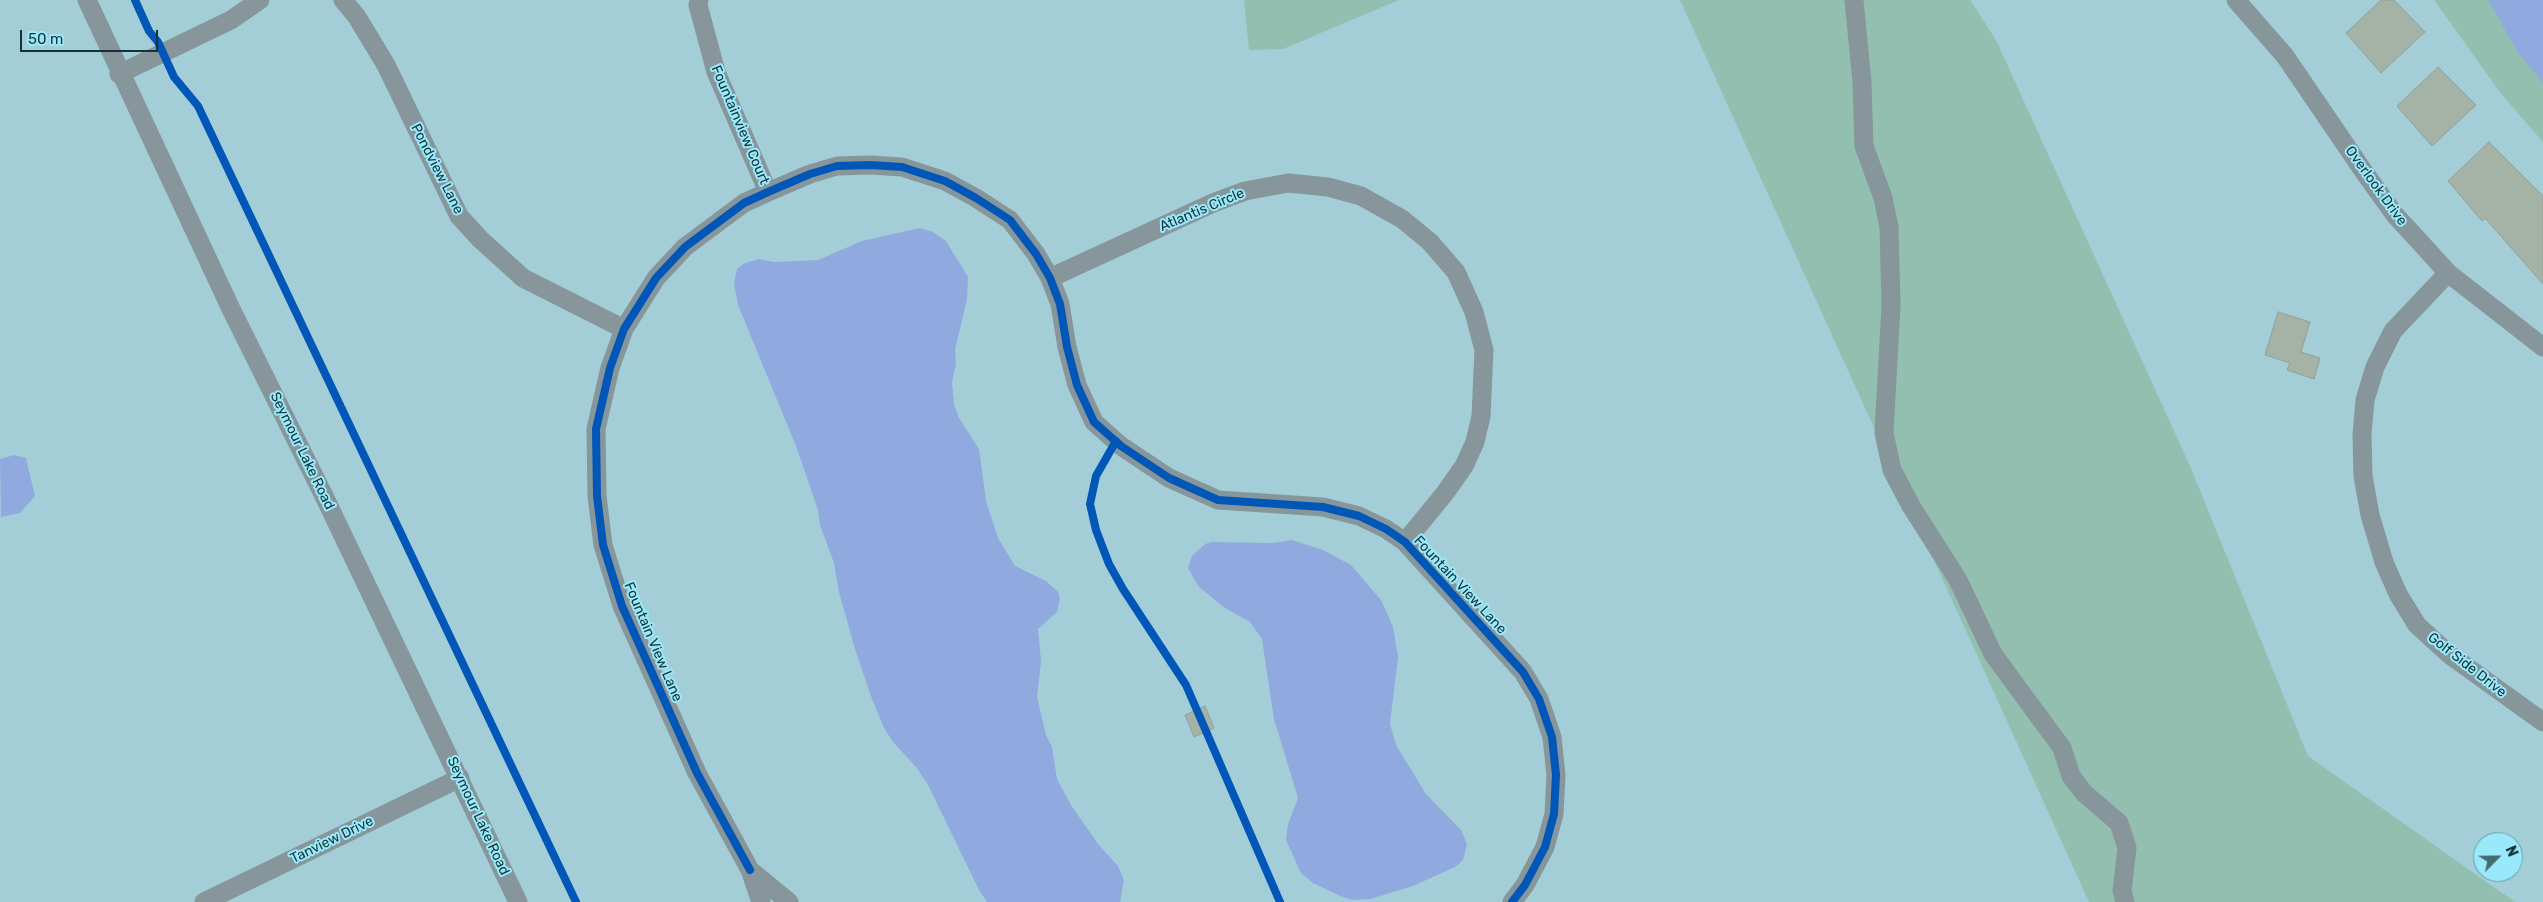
<!DOCTYPE html>
<html>
<head>
<meta charset="utf-8">
<style>
  body { margin:0 }
  #map { position:relative; width:2543px; height:902px; overflow:hidden; background:#a3ced7; font-family:Rubik,sans-serif }
  canvas { display:block }
  .north { position:absolute; left:2473px; top:832px; width:50px; height:50px; box-sizing:border-box; background:#9ae9fa; border:1px solid #64a0ad; border-radius:50%; rotate:67deg; font-size:14px; font-weight:700; line-height:20px; text-align:center; color:#12333a }
  .north::after { content:''; display:block; margin:auto; width:18px; height:22px; background:#456971; clip-path:polygon(50% 0,100% 100%,50% 72%,0 100%) }
  .scale { position:absolute; left:20px; top:30px; width:138px; height:22px; box-sizing:border-box; border:2px solid #12333a; border-top:0; padding-left:6px; font-size:15px; line-height:18px; white-space:nowrap; color:#12333a; -webkit-text-stroke:4px #9ae9fa; paint-order:stroke }
</style>
</head>
<body>
<div id="map">
<canvas width="2543" height="902"></canvas>
<div class="north">N</div>
<div class="scale">50 m</div>
</div>
<script>
const context = document.querySelector('canvas').getContext('2d');
context.lineJoin = 'round';
function paint(path, color) { context.fillStyle = color; context.fill(path, 'evenodd'); }
const shape = rows => new Path2D(rows.map(r => 'M' + r).join(''));
function stroke(path, color, width, dash) { context.strokeStyle = color; context.lineWidth = width; context.lineCap = dash ? 'butt' : 'round'; context.setLineDash(dash || []); context.stroke(path); }
function drawText(font, color, halo, rows, align = 'center') {
  context.font = font + ' Rubik,sans-serif'; context.lineWidth = 4; context.setLineDash([]); context.textBaseline = 'middle'; context.strokeStyle = halo; context.fillStyle = color; for (const [text, x, y, turn = 0] of rows) {
    context.save(); context.translate(x, y); context.rotate((+turn || 0) * Math.PI / 180); context.textAlign = isNaN(turn) ? turn : align; if (halo) context.strokeText(text, 0, 0); context.fillText(text, 0, 0); context.restore();
  }
}
const green = shape([
  [1244,0,1399,0,1283,49,1249,50],
  [1680,0,1970,0,1996,40,2190,466,2308,756,2515,902,2089,902],
  [2434,0,2543,0,2543,142,2502,95]
]);
const water = shape([
  [2488,0,2543,0,2543,83,2517,51],
  [920,228,933,232,946,241,968,277,967,299,955,350,956,364,952,382,954,404,959,418,979,449,986,501,998,538,1015,566,1046,581,1058,592,1060,598,1057,612,1038,629,1041,661,1037,697,1046,735,1052,747,1057,779,1071,805,1098,844,1118,866,1124,880,1120,902,987,902,979,890,928,785,916,767,893,742,884,728,872,699,855,649,839,592,834,563,820,525,818,510,796,446,738,305,734,283,737,269,743,264,758,259,774,262,818,260,862,241],
  [14,455,26,458,35,496,20,513,1,517,0,459],
  [1292,540,1323,550,1351,565,1381,600,1393,627,1398,657,1390,724,1396,745,1426,794,1461,830,1467,844,1463,860,1455,867,1413,886,1370,899,1353,900,1340,896,1313,883,1301,873,1286,840,1288,824,1298,798,1274,719,1262,639,1250,622,1225,608,1199,587,1188,568,1192,556,1205,544,1211,542,1272,543]
]);
const building = shape([
  [2381,0,2394,0,2425,32,2381,73,2346,33,2381,0],
  [2438,67,2476,105,2432,146,2397,106,2438,67],
  [2489,142,2543,196,2543,284,2485,218,2482,221,2448,181,2489,142],
  [2278,312,2310,322,2301,352,2320,358,2314,379,2287,370,2290,363,2265,355,2278,312],
  [1205,706,1214,728,1194,737,1185,715,1205,706]
]);
const minor = shape([
  [87,0,231,309,325,498,518,902],
  [343,0,357,17,386,65,459,216,480,239,523,278,624,329],
  [699,0,698,5,716,72,768,192],
  [1854,0,1862,82,1864,146,1883,198,1889,227,1891,305,1884,433,1892,470,1911,506,1958,580,1993,654,2062,748,2071,776,2084,793,2119,823,2127,848,2122,891,2125,902],
  [2236,0,2285,56,2364,172,2395,215,2419,241,2448,273,2543,347],
  [119,74,231,20,260,0],
  [2448,273,2393,331,2375,367,2365,400,2362,434,2363,476,2370,515,2384,562,2398,594,2417,625,2450,655,2543,722],
  [1050,278,1213,203,1245,191,1288,183,1328,187,1361,196,1402,219,1430,242,1456,272,1474,312,1484,350,1481,416,1475,442,1464,466,1445,493,1405,542],
  [750,870,697,773,622,606,603,545,597,496,596,429,610,368,624,329,656,278,685,247,744,203,768,192,810,174,837,166,870,165,902,167,945,181,976,198,1010,220,1036,254,1050,278,1060,304,1067,347,1077,385,1094,422,1121,446,1169,478,1218,500,1323,507,1359,516,1386,529,1405,542,1523,672,1539,699,1552,737,1556,775,1554,814,1545,847,1525,885,1512,902],
  [204,902,460,778],
  [761,902,750,870,789,902]
]);
const cycleway = shape([
  [135,0,149,31,158,42,174,77,198,106,576,902],
  [1116,441,1096,476,1090,504,1096,530,1109,564,1123,589,1186,685,1280,902],
  [750,870,697,773,622,606,603,545,597,496,596,429,610,368,624,329,656,278,685,247,744,203,768,192,810,174,837,166,870,165,902,167,945,181,976,198,1010,220,1036,254,1050,278,1060,304,1067,347,1077,385,1094,422,1121,446,1169,478,1218,500,1323,507,1359,516,1386,529,1405,542,1523,672,1539,699,1552,737,1556,775,1554,814,1545,847,1525,885,1512,902]
]);
const streetNames = [
  ["Fountainview Court",740,125,67],
  ["Pondview Lane",437,169,63],
  ["Overlook Drive",2376,186,54],
  ["Atlantis Circle",1202,210,-23],
  ["Seymour Lake Road",302,451,64],
  ["Fountain View Lane",1460,585,47],
  ["Fountain View Lane",653,642,67],
  ["Golf Side Drive",2467,665,38],
  ["Seymour Lake Road",478,816,65],
  ["Tanview Drive",332,840,-26]
];
paint(green, '#92bfb0');
paint(water, '#90aae0');
paint(building, '#a5b2a6');
stroke(building, '#90a099', 1);
stroke(minor, '#86969a', 19);
stroke(cycleway, '#0057b8', 8);
drawText('14px', '#12333a', '#9ae9fa', streetNames);
</script>
</body>
</html>
